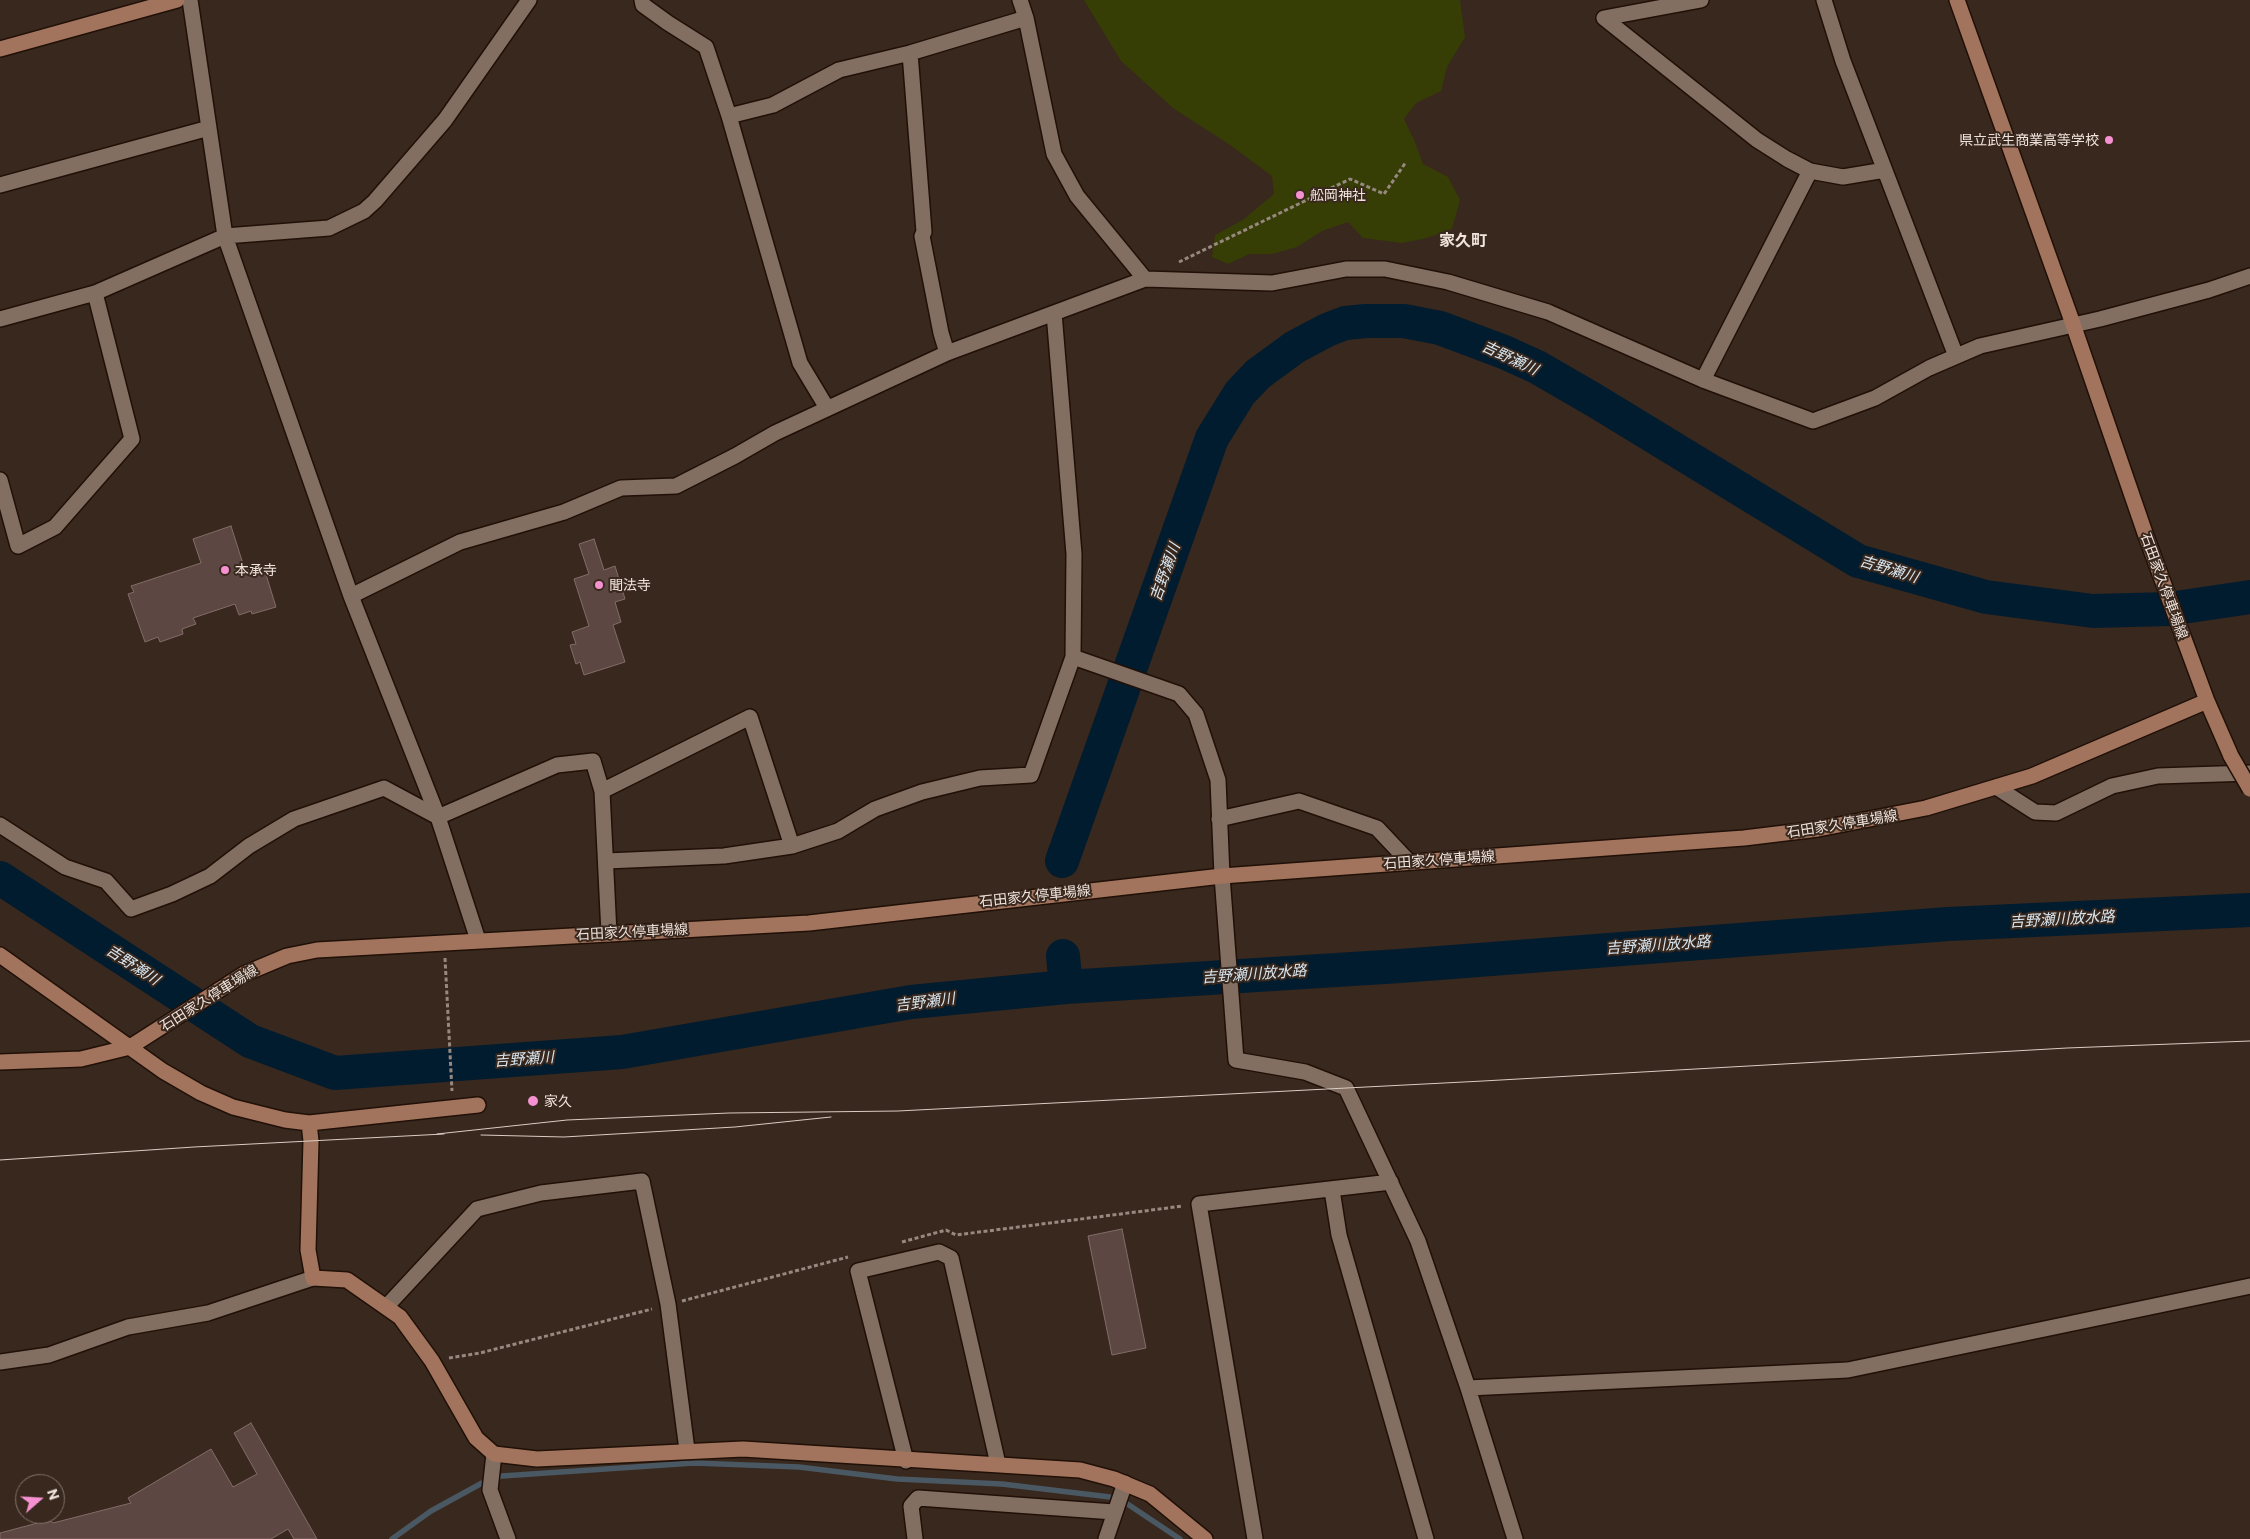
<!DOCTYPE html>
<html>
<head>
<meta charset="utf-8">
<style>
  body { margin:0 }
  #map { position:relative; width:2250px; height:1539px; overflow:hidden; background:#39281d; font-family:Commissioner,sans-serif }
  canvas { display:block }
  .north { position:absolute; left:15px; top:1474px; width:50px; height:50px; box-sizing:border-box; background:#39281d; border:1px solid #827369; border-radius:50%; rotate:71deg; font-size:14px; font-weight:700; line-height:20px; text-align:center; color:#efe3dc }
  .north::after { content:''; display:block; margin:auto; width:18px; height:22px; background:#f591d1; clip-path:polygon(50% 0,100% 100%,50% 72%,0 100%) }
</style>
</head>
<body>
<div id="map">
<canvas width="2250" height="1539"></canvas>
<div class="north">N</div>
</div>
<script>
const context = document.querySelector('canvas').getContext('2d');
context.lineJoin = 'round';
function paint(path, color) { context.fillStyle = color; context.fill(path, 'evenodd'); }
const shape = rows => new Path2D(rows.map(r => 'M' + r).join(''));
function stroke(path, color, width, dash) { context.strokeStyle = color; context.lineWidth = width; context.lineCap = dash ? 'butt' : 'round'; context.setLineDash(dash || []); context.stroke(path); }
function drawText(font, color, halo, rows, align = 'center') {
  context.font = font + ' Commissioner,"Noto Sans JP",sans-serif'; context.lineWidth = 4; context.setLineDash([]); context.textBaseline = 'middle'; context.strokeStyle = halo; context.fillStyle = color; for (const [text, x, y, turn = 0] of rows) {
    context.save(); context.translate(x, y); context.rotate((+turn || 0) * Math.PI / 180); context.textAlign = isNaN(turn) ? turn : align; if (halo) context.strokeText(text, 0, 0); context.fillText(text, 0, 0); context.restore();
  }
}
const green = shape([
  [1084,0,1460,0,1465,37,1447,67,1441,91,1416,103,1404,119,1415,142,1423,164,1448,177,1460,200,1452,229,1427,238,1402,243,1363,238,1348,222,1322,231,1297,247,1272,254,1249,254,1228,264,1212,257,1215,235,1243,220,1274,194,1272,176,1230,145,1173,108,1121,61]
]);
const stream = shape([
  [392,1539,431,1511,482,1483,502,1476,694,1463,799,1467,897,1479,1002,1484,1110,1497,1126,1503,1180,1539]
]);
const river = shape([
  [1062,861,1212,438,1240,393,1258,374,1295,347,1327,330,1345,323,1366,321,1404,321,1440,328,1504,352,1537,367,1594,400,1858,561,1986,597,2093,611,2169,609,2250,597],
  [0,878,250,1041,335,1073,622,1052,911,1002,1066,987,1063,956],
  [1066,987,1400,966,1948,924,2250,910]
]);
const building = shape([
  [231,526,244,567,247,567,249,573,264,568,276,607,252,614,251,611,239,615,235,604,193,618,196,624,182,629,183,634,160,642,158,637,145,642,128,594,134,592,131,586,201,563,193,539,231,526],
  [594,539,604,570,615,566,625,599,615,602,621,622,613,625,625,662,584,675,580,662,576,664,570,645,576,644,572,632,589,626,574,579,589,574,579,544,594,539],
  [1122,1229,1146,1348,1112,1355,1088,1236,1122,1229],
  [251,1423,317,1539,294,1539,288,1529,271,1539,0,1539,0,1533,49,1520,53,1523,131,1503,128,1498,211,1449,233,1487,257,1474,234,1433,251,1423]
]);
const path = shape([
  [1179,262,1350,179,1384,194,1406,162],
  [445,958,452,1091],
  [902,1242,946,1230,956,1235,1183,1206],
  [682,1301,848,1257],
  [449,1358,480,1353,652,1309]
]);
const street = shape([
  [190,0,225,236,351,596,438,817,478,940],
  [642,0,643,5,668,23,706,47,729,116,800,363,827,408],
  [1020,0,1026,18,1054,154,1077,196,1145,279],
  [1701,0,1604,18,1757,140,1787,159,1810,171,1843,177,1885,170],
  [1824,0,1843,61,1956,356],
  [910,53,924,232,922,236,941,333,947,353],
  [729,116,773,105,839,70,910,53,1026,18],
  [0,185,209,128],
  [0,319,95,293,225,236,329,228,364,211,375,201,445,120,529,0],
  [1703,380,1810,171],
  [0,480,18,546,55,527,132,439,95,293],
  [351,596,460,542,564,512,621,488,676,486,735,456,775,433,947,353,1145,279,1272,283,1346,269,1385,269,1448,282,1548,312,1703,380,1813,421,1875,398,1929,368,1980,346,2100,319,2209,290,2250,276],
  [1073,657,1179,694,1196,714,1218,780,1222,876,1236,1060,1305,1072,1346,1088,1418,1241,1468,1388,1515,1539],
  [1996,787,2035,812,2056,813,2112,786,2158,776,2250,773],
  [602,791,750,717,792,846],
  [1219,819,1299,801,1377,828,1409,862],
  [0,825,65,867,106,881,131,909,172,894,210,876,249,846,294,819,384,788,438,817,557,765,593,761,602,791,609,934],
  [606,861,724,856,792,846,838,831,875,809,922,792,980,778,1031,775,1073,657,1074,554,1054,313],
  [1332,1190,1339,1235,1426,1539],
  [386,1307,477,1209,541,1193,642,1181,668,1304,687,1450],
  [0,1362,49,1355,128,1327,208,1313,313,1278],
  [1468,1388,1848,1370,2250,1286],
  [494,1454,490,1490,508,1539],
  [906,1461,858,1271,939,1252,951,1258,998,1464],
  [915,1539,911,1506,918,1498,1114,1512],
  [1106,1539,1125,1483],
  [1255,1539,1199,1204,1391,1182]
]);
const secondary = shape([
  [1957,0,2073,324,2146,536,2207,701,2231,756],
  [0,49,177,0],
  [0,955,163,1071,201,1093,233,1107,285,1120,309,1123,478,1105],
  [0,1062,81,1059,130,1047,244,974,287,956,317,950,809,923,1222,876,1744,838,1818,829,1926,808,2032,776,2207,701],
  [309,1123,311,1141,308,1250,313,1278,347,1280,400,1317,432,1361,476,1438,494,1454,537,1459,743,1449,1080,1470,1114,1479,1150,1494,1205,1539]
]);
const tram = shape([
  [437,1134,567,1120,729,1113,898,1111,1483,1081,2067,1048,2250,1041],
  [481,1135,564,1137,735,1127,831,1117],
  [0,1160,194,1147,444,1134]
]);
const secondaryBridge = shape([
  [2231,756,2250,789]
]);
const markers = [
  [2109,140,5,"#f591d1"],
  [1300,195,5,"#f591d1"],
  [225,570,5,"#f591d1"],
  [599,585,5,"#f591d1"],
  [533,1101,6,"#f591d1"]
];
const poiNames = [
  ["県立武生商業高等学校",2099,140,"right"],
  ["舩岡神社",1310,195],
  ["本承寺",235,570],
  ["聞法寺",609,585],
  ["家久",544,1101]
];
const streetNames = [
  ["石田家久停車場線",2164,586,70],
  ["石田家久停車場線",1842,824,-9],
  ["石田家久停車場線",1439,860,-4],
  ["石田家久停車場線",1035,896,-6],
  ["石田家久停車場線",632,932,-3],
  ["石田家久停車場線",209,998,-32]
];
const waterNames = [
  ["吉野瀬川",1510,358,25],
  ["吉野瀬川",1889,569,17],
  ["吉野瀬川",1165,572,-70],
  ["吉野瀬川放水路",2062,919,-3],
  ["吉野瀬川放水路",1658,945,-4],
  ["吉野瀬川",133,965,33],
  ["吉野瀬川放水路",1254,974,-4],
  ["吉野瀬川",925,1002,-7],
  ["吉野瀬川",524,1059,-4]
];
const quarterNames = [
  ["家久町",1463,241]
];
paint(green, '#363e06');
stroke(stream, '#495863', 5.5);
stroke(river, '#021c2f', 34);
paint(building, '#5d4743');
stroke(building, '#846c68', 1);
stroke(street, '#201007', 18);
stroke(secondary, '#201007', 18);
stroke(path, '#978980', 3, [4, 2.5]);
stroke(street, '#836e62', 15);
stroke(secondary, '#a3745d', 15);
stroke(tram, '#d9cdc5', 1);
stroke(secondaryBridge, '#201007', 18, []);
stroke(secondaryBridge, '#a3745d', 15);
for (const [x, y, r, color] of markers) { const dot = new Path2D(); dot.arc(x, y, r, 0, 2 * Math.PI); context.fillStyle = color; context.fill(dot); stroke(dot, '#39281d', 2); }
drawText('14px', '#efe3dc', '#39281d', poiNames, 'left');
drawText('14px', '#efe3dc', '#39281d', streetNames);
drawText('italic 15px', '#d7e6f1', '#39281d', waterNames);
drawText('bold 16px', '#efe3dc', '#39281d', quarterNames);
</script>
</body>
</html>
